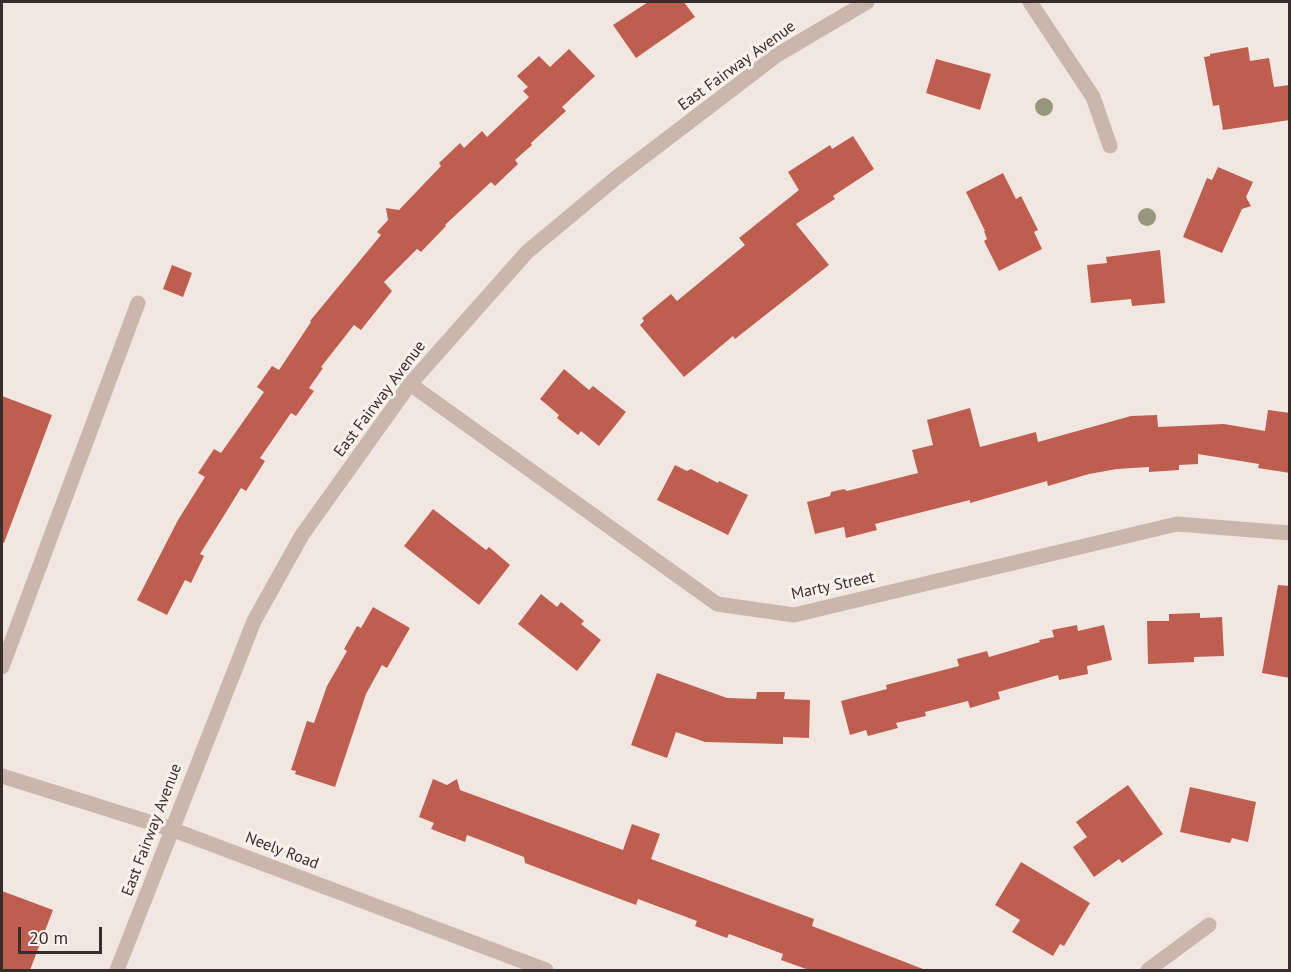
<!DOCTYPE html>
<html>
<head>
<meta charset="utf-8">
<style>
  body { margin:0 }
  #map { position:relative; width:1291px; height:972px; overflow:hidden; background:#f2e7e0; font-family:"PT Sans",sans-serif }
  canvas { display:block }
  .frame { position:absolute; inset:0; border:3px solid #382d2b; pointer-events:none }
  .scale { position:absolute; left:18px; top:927px; width:84px; height:27px; box-sizing:border-box; border:3px solid #382d2b; border-top:0; padding-left:8px; font-size:18px; line-height:21px; white-space:nowrap; color:#382d2b; -webkit-text-stroke:4px #f9f2ec; paint-order:stroke }
</style>
</head>
<body>
<div id="map">
<canvas width="1291" height="972"></canvas>
<div class="frame"></div>
<div class="scale">20 m</div>
</div>
<script>
const context = document.querySelector('canvas').getContext('2d');
context.lineJoin = 'round';
function paint(path, color) { context.fillStyle = color; context.fill(path, 'evenodd'); }
const shape = rows => new Path2D(rows.map(r => 'M' + r).join(''));
function stroke(path, color, width, dash) { context.strokeStyle = color; context.lineWidth = width; context.lineCap = dash ? 'butt' : 'round'; context.setLineDash(dash || []); context.stroke(path); }
function drawText(font, color, halo, rows, align = 'center') {
  context.font = font + ' "PT Sans",sans-serif'; context.lineWidth = 6; context.setLineDash([]); context.textBaseline = 'middle'; context.strokeStyle = halo; context.fillStyle = color; for (const [text, x, y, turn = 0] of rows) {
    context.save(); context.translate(x, y); context.rotate((+turn || 0) * Math.PI / 180); context.textAlign = isNaN(turn) ? turn : align; if (halo) context.strokeText(text, 0, 0); context.fillText(text, 0, 0); context.restore();
  }
}
const building = shape([
  [648,2,684,2,695,17,636,58,613,25],
  [1248,47,1250,61,1269,58,1274,87,1290,85,1290,120,1223,130,1219,105,1213,106,1204,57,1210,56,1210,54],
  [569,49,595,76,562,107,566,111,531,143,532,145,515,160,518,164,495,186,491,182,445,225,446,226,421,252,417,249,384,282,392,291,361,330,354,325,321,367,323,368,309,388,314,391,296,416,291,413,260,458,265,461,246,491,241,488,200,554,204,556,191,583,185,580,167,615,137,600,178,520,205,477,198,473,214,449,221,453,264,392,257,387,272,366,279,370,311,322,310,321,381,235,377,232,388,220,386,208,399,210,441,166,439,163,460,143,464,148,482,131,487,137,529,97,523,91,528,87,517,76,539,56,550,67],
  [936,59,991,74,980,110,926,93],
  [853,136,874,169,833,196,835,199,796,224,829,265,735,339,733,336,684,377,640,325,644,321,642,318,671,294,677,301,745,245,739,238,799,190,788,172,830,145,832,149],
  [1218,167,1253,182,1246,197,1251,206,1242,209,1222,253,1183,237,1207,178,1212,180],
  [1003,173,1016,199,1021,196,1038,230,1034,232,1042,249,999,271,984,241,987,239,984,231,985,231,966,192],
  [1160,250,1165,303,1132,306,1131,299,1091,303,1087,265,1107,263,1106,257],
  [172,265,192,273,183,297,163,289],
  [564,369,589,390,593,386,626,412,599,446,581,431,578,435,557,418,559,415,540,399],
  [2,396,52,415,4,543,2,542],
  [970,408,980,447,1036,432,1038,442,1131,416,1157,415,1158,427,1224,424,1265,431,1268,410,1290,413,1290,473,1258,468,1259,464,1198,454,1198,464,1179,465,1179,470,1149,472,1149,467,1117,469,1089,474,1048,486,1047,481,970,503,970,500,875,524,877,530,846,538,844,527,815,534,807,502,830,496,831,492,844,489,847,491,918,473,912,450,933,445,927,420],
  [675,465,687,471,691,469,718,483,719,481,748,495,728,535,657,500],
  [433,509,486,550,489,547,510,565,479,605,404,546],
  [1278,585,1290,586,1290,678,1262,673],
  [541,594,557,607,561,602,584,621,581,624,601,640,577,671,518,624],
  [373,607,410,628,387,668,382,665,366,694,335,787,295,774,296,771,291,770,307,721,314,723,327,686,347,651,344,649,357,626,361,628],
  [1200,613,1200,618,1222,617,1224,656,1194,657,1194,662,1148,664,1147,621,1169,621,1169,614],
  [1077,625,1078,631,1104,625,1112,660,1087,666,1088,674,1059,680,1058,675,998,692,1000,699,970,708,968,701,925,712,926,716,896,723,898,728,868,736,866,730,850,735,841,701,887,689,886,685,959,666,957,659,987,651,989,657,1040,642,1039,640,1054,637,1052,630],
  [657,673,727,698,756,699,757,692,785,692,784,699,810,700,809,738,783,737,783,744,705,742,676,732,667,758,631,745],
  [433,779,447,785,457,779,460,790,623,850,632,824,660,834,651,859,814,919,812,926,923,969,923,970,809,970,781,960,783,954,729,934,727,938,695,926,697,921,638,899,636,905,525,863,524,857,483,841,467,835,465,842,431,829,434,823,419,817],
  [1128,785,1163,834,1122,863,1119,859,1094,877,1073,847,1087,837,1076,822],
  [1190,787,1256,802,1248,842,1232,838,1230,843,1180,832],
  [1021,862,1090,903,1064,946,1060,944,1053,956,1012,932,1020,920,995,905],
  [2,891,53,910,30,970,2,970]
]);
const minor = shape([
  [1030,2,1093,97,1110,146],
  [410,384,717,604,794,615,1177,524,1290,533],
  [2,667,138,303],
  [2,776,171,829,546,970],
  [117,970,254,621,302,535,410,384,527,252,617,177,777,55,867,2],
  [1148,970,1209,925]
]);
const trees = [
  [1044,107],
  [1147,217]
];
const streetNames = [
  ["East Fairway Avenue",737,66,-36],
  ["East Fairway Avenue",380,399,-53],
  ["Marty Street",833,586,-12],
  ["East Fairway Avenue",152,830,-69],
  ["Neely Road",282,851,21]
];
paint(building, '#be5e51');
stroke(minor, '#c9b6ac', 15);
context.fillStyle = '#97977f';
for (const [x, y] of trees) { context.beginPath(); context.arc(x, y, 9, 0, 2 * Math.PI); context.fill(); }
drawText('16px', '#382d2b', '#f9f2ec', streetNames);
</script>
</body>
</html>
